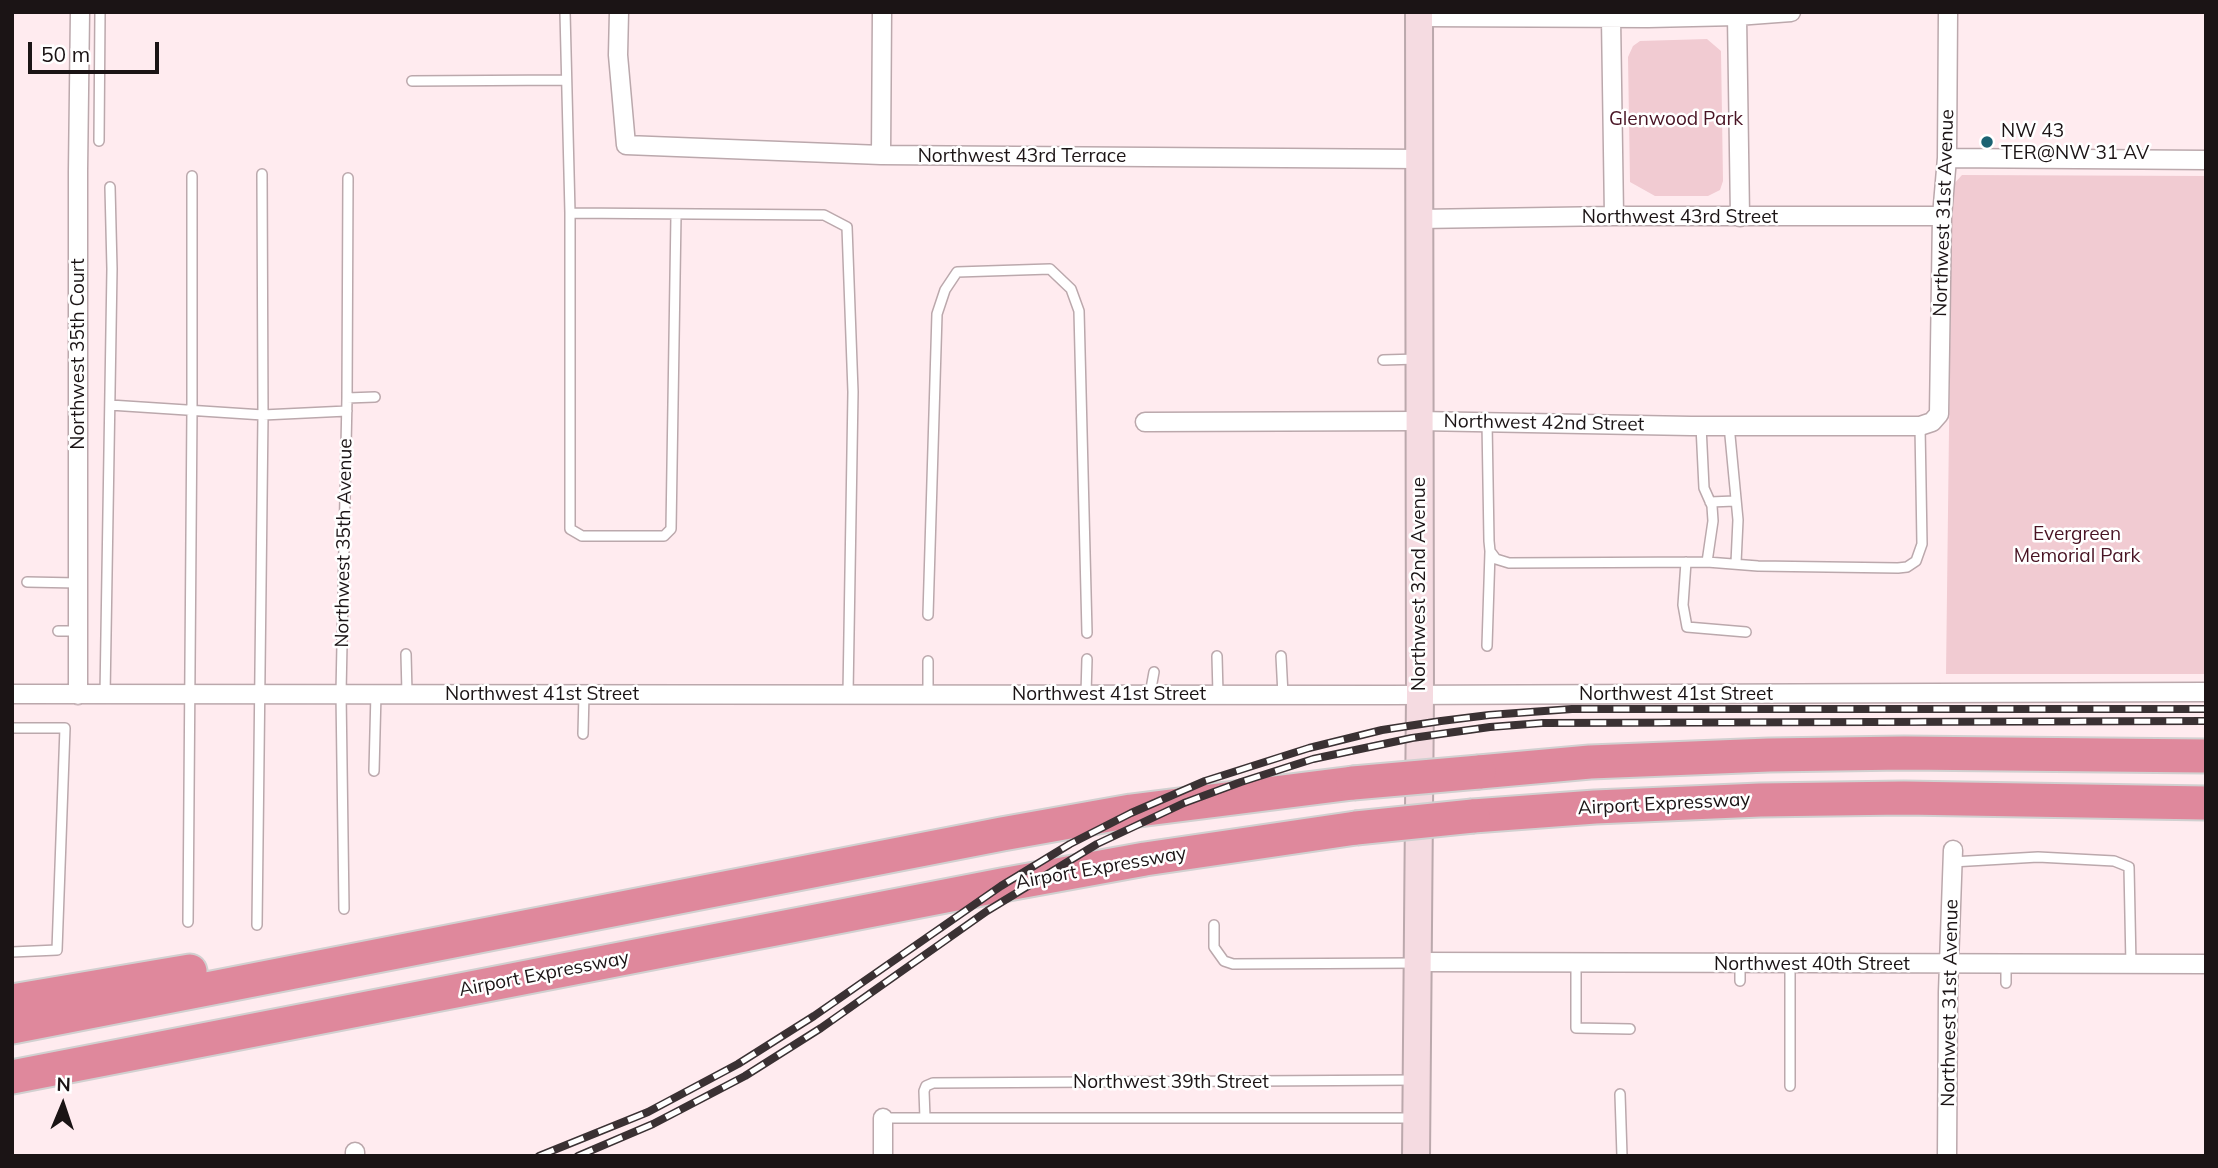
<!DOCTYPE html>
<html>
<head>
<meta charset="utf-8">
<style>
  body { margin:0 }
  #map { position:relative; width:2218px; height:1168px; overflow:hidden; background:#ffebef; font-family:Mulish,sans-serif }
  canvas { display:block }
  .frame { position:absolute; inset:0; border:14px solid #1b1415; pointer-events:none }
  .north { position:absolute; left:28px; top:1070px; width:70px; height:70px; -webkit-text-stroke:5px #fff; paint-order:stroke; rotate:2deg; font-size:19px; font-weight:700; line-height:28px; text-align:center; color:#1b1415 }
  .north::after { content:''; display:block; margin:auto; width:24px; height:32px; background:#1b1415; clip-path:polygon(50% 0,100% 100%,50% 72%,0 100%) }
  .scale { position:absolute; left:28px; top:42px; width:131px; height:32px; box-sizing:border-box; border:4px solid #1b1415; border-top:0; padding-left:9px; font-size:21px; line-height:24px; white-space:nowrap; color:#1b1415; -webkit-text-stroke:5px #fff; paint-order:stroke }
</style>
</head>
<body>
<div id="map">
<canvas width="2218" height="1168"></canvas>
<div class="frame"></div>
<div class="north">N</div>
<div class="scale">50 m</div>
</div>
<script>
const context = document.querySelector('canvas').getContext('2d');
context.lineJoin = 'round';
function paint(path, color) { context.fillStyle = color; context.fill(path, 'evenodd'); }
const shape = rows => new Path2D(rows.map(r => 'M' + r).join(''));
function stroke(path, color, width, dash) { context.strokeStyle = color; context.lineWidth = width; context.lineCap = dash ? 'butt' : 'round'; context.setLineDash(dash || []); context.stroke(path); }
function drawText(font, color, halo, rows, align = 'center') {
  context.font = font + ' Mulish,sans-serif'; context.lineWidth = 5; context.setLineDash([]); context.textBaseline = 'middle'; context.strokeStyle = halo; context.fillStyle = color; for (const [text, x, y, turn = 0] of rows) {
    context.save(); context.translate(x, y); context.rotate((+turn || 0) * Math.PI / 180); context.textAlign = isNaN(turn) ? turn : align; if (halo) context.strokeText(text, 0, 0); context.fillText(text, 0, 0); context.restore();
  }
}
const green = shape([
  [1707,39,1721,51,1723,181,1720,190,1708,196,1655,196,1630,182,1628,57,1633,46,1640,41],
  [1962,175,2206,176,2206,674,1946,674,1952,186]
]);
const lane = shape([
  [565,12,570,213],
  [412,81,566,80],
  [99,141,100,12],
  [676,215,671,529,664,536,582,536,570,529,570,213,824,215,847,227,853,392,848,694],
  [1383,360,1418,359],
  [347,398,375,397],
  [110,405,263,415,347,411],
  [1487,422,1489,541,1490,551,1496,559,1509,563,1707,562,1758,566,1898,568,1907,567,1916,561,1922,544,1920,426],
  [1729,425,1738,520,1736,563],
  [1701,426,1704,488,1712,506,1713,521,1707,562],
  [1710,502,1735,501],
  [1686,562,1683,605,1687,627,1746,632],
  [27,582,77,583],
  [928,615,937,314,945,290,957,272,1050,269,1071,289,1079,311,1087,633],
  [58,631,77,631],
  [1487,646,1490,552],
  [406,654,407,693],
  [1217,656,1218,694],
  [1281,656,1283,695],
  [928,661,928,694],
  [1086,694,1087,659],
  [1150,694,1154,672],
  [105,695,112,269,110,187],
  [12,728,65,728,57,950,12,952],
  [583,734,584,694],
  [374,771,376,693],
  [1952,862,2038,857,2114,861,2129,867,2131,965],
  [344,909,341,693,347,398,348,178],
  [188,922,192,409,192,176],
  [257,925,263,415,262,174],
  [1214,925,1214,947,1224,961,1233,964,1416,963],
  [1790,963,1790,1086],
  [1576,964,1576,1028,1630,1029],
  [1740,981,1740,963],
  [2006,983,2006,965],
  [1620,1094,1622,1156],
  [883,1118,1413,1118],
  [925,1118,924,1091,926,1086,933,1083,1415,1080]
]);
const street = shape([
  [619,12,618,55,626,145,881,155,1419,159],
  [1737,16,1740,217],
  [1419,17,1648,18,1737,16,1791,12],
  [1611,18,1614,216],
  [881,155,882,12],
  [1947,158,2206,160],
  [1419,219,1614,216,1942,216],
  [1145,422,1419,421,1691,426,1920,426,1932,422,1939,414,1942,216,1947,158,1948,12],
  [12,694,1389,695,2206,692],
  [78,695,78,171,80,12],
  [1417,962,2206,964],
  [883,1118,883,1156],
  [355,1156,355,1152],
  [1947,1156,1948,992,1953,850]
]);
const secondary = shape([
  [1416,1156,1420,695,1419,12]
]);
const highway = shape([
  [1479,772,1590,762,1769,755,1904,753,2206,756],
  [1473,816,1595,807,1760,800,1904,798,2206,803],
  [12,1001,190,971],
  [12,1027,1002,834,1131,811,1353,783],
  [12,1077,1002,885,1145,859,1356,828]
]);
const rail = shape([
  [539,1156,648,1112,738,1064,814,1016,1001,886,1070,844,1131,813,1205,781,1309,748,1382,730,1441,721,1489,715,1572,709,2206,709],
  [578,1156,653,1124,745,1076,821,1028,987,911,1097,844,1184,803,1241,782,1313,759,1412,738,1490,727,1542,723,2206,721]
]);
const highwayBridge = shape([
  [1353,783,1479,772],
  [1356,828,1473,816]
]);
const markers = [
  [1987,142,7,"#1b6272"]
];
const parkNames = [
  ["Glenwood Park",1676,119],
  ["Evergreen",2077,534],
  ["Memorial Park",2077,556]
];
const poiNames = [
  ["NW 43",2001,131],
  ["TER@NW 31 AV",2001,153]
];
const streetNames = [
  ["Northwest 43rd Terrace",1022,156],
  ["Northwest 31st Avenue",1944,213,-88],
  ["Northwest 43rd Street",1680,217],
  ["Northwest 35th Court",78,354,-90],
  ["Northwest 42nd Street",1544,423,1],
  ["Northwest 35th Avenue",344,543,-89],
  ["Northwest 32nd Avenue",1419,584,-90],
  ["Northwest 41st Street",542,694],
  ["Northwest 41st Street",1109,694],
  ["Northwest 41st Street",1676,694],
  ["Airport Expressway",1664,804,-3],
  ["Airport Expressway",1101,868,-10],
  ["Northwest 40th Street",1812,964],
  ["Airport Expressway",544,974,-11],
  ["Northwest 31st Avenue",1950,1003,-89],
  ["Northwest 39th Street",1171,1082]
];
paint(green, '#f1cbd2');
stroke(lane, '#bba8ac', 12);
stroke(street, '#bba8ac', 21);
stroke(secondary, '#bba8ac', 30);
stroke(highway, '#d1d0d0', 37);
stroke(lane, '#fff', 9);
stroke(street, '#fff', 18);
stroke(secondary, '#f5dbe1', 26);
stroke(highway, '#df889c', 33);
stroke(rail, '#3a3133', 8);
stroke(rail, '#fff', 5, [16]);
stroke(highwayBridge, '#d1d0d0', 37, []);
stroke(highwayBridge, '#df889c', 33);
for (const [x, y, r, color] of markers) { const dot = new Path2D(); dot.arc(x, y, r, 0, 2 * Math.PI); context.fillStyle = color; context.fill(dot); stroke(dot, '#fff', 2.5); }
drawText('19px', '#491424', '#fff', parkNames);
drawText('19px', '#1b1415', '#fff', poiNames, 'left');
drawText('19px', '#1b1415', '#fff', streetNames);
</script>
</body>
</html>
